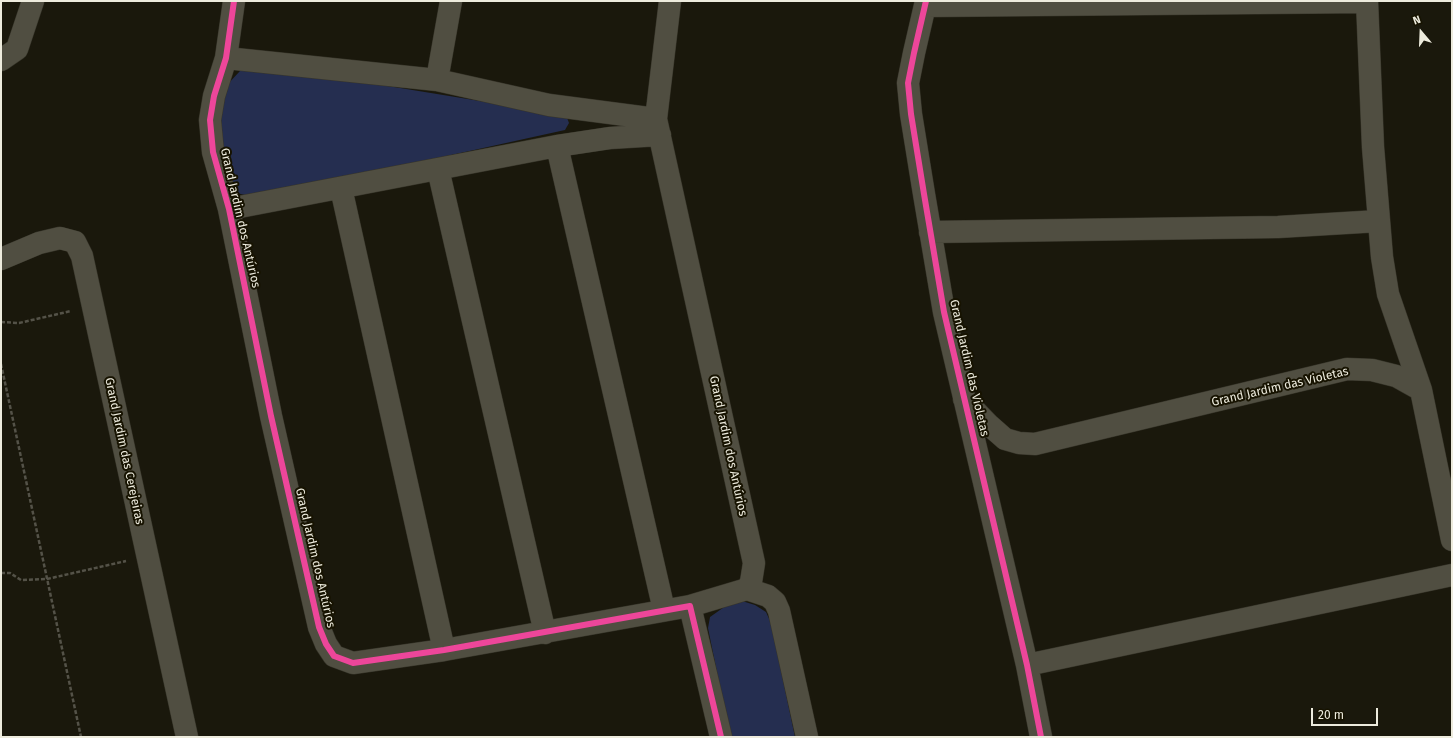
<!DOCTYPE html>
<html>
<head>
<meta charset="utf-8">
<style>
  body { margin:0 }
  #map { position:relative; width:1453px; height:738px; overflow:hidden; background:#1a180c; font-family:"Fira Sans",sans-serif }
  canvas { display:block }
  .frame { position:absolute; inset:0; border:2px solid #edebdd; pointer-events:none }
  .north { position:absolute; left:1401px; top:12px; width:40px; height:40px; -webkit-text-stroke:3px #171301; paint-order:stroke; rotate:341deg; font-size:11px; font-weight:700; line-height:16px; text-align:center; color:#edebdd }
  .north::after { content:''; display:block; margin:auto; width:14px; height:18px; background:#edebdd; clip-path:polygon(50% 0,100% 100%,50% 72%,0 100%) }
  .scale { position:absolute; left:1311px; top:708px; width:67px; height:18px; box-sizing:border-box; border:2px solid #edebdd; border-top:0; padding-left:5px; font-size:12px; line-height:14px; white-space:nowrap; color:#edebdd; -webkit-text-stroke:3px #171301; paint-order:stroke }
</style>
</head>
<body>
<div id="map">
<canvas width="1453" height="738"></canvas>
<div class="frame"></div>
<div class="north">N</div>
<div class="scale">20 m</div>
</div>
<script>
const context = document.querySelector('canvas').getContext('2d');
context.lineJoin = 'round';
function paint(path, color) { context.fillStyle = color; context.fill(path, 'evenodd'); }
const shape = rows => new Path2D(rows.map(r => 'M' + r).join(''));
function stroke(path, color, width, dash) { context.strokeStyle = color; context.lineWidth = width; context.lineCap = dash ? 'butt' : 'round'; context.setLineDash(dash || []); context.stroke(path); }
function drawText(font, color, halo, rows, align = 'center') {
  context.font = font + ' "Fira Sans",sans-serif'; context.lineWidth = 4; context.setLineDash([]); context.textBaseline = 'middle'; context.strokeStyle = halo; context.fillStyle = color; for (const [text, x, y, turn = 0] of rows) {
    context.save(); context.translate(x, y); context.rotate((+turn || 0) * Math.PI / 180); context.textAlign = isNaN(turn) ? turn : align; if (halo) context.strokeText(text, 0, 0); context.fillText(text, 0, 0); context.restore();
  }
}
const green = shape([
  [259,65,566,115,569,123,565,130,256,198,237,193,228,179,217,106,227,85,240,71],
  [742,601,755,605,766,612,771,623,795,737,730,737,708,628,710,617,727,605]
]);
const path = shape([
  [1,322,19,323,71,311],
  [1,364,81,737],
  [1,573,10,573,21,580,47,579,126,561]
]);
const minor = shape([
  [234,1,226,58,214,96,210,120,213,152,229,209,271,416,319,627,326,644,334,656,353,663,444,650,690,606,721,737],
  [670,1,656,119,754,563,751,582,747,589],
  [926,1,914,53,908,83,911,114,924,194,944,312,1027,665,1041,737],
  [1367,1,1373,147,1382,257,1388,294,1421,390,1452,540],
  [926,6,1367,2],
  [226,58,437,80,549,105,656,119],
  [1,60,17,49,33,1],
  [437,80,451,1],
  [557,146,664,610],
  [438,169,545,633],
  [341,188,444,650],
  [229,209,557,146,610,138,660,135],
  [930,232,1278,227,1379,221],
  [1,259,39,243,60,238,75,242,82,256,187,737],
  [964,399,988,424,1005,439,1019,443,1035,444,1347,369,1372,370,1396,376,1421,390],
  [747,589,768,596,775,602,779,611,807,737],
  [690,606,747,589],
  [1027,665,1452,575]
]);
const cycleway = shape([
  [234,1,226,58,214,96,210,120,213,152,229,209,271,416,319,627,326,644,334,656,353,663,444,650,690,606,721,737],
  [926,1,914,53,908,83,911,114,924,194,944,312,1027,665,1041,737]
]);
const streetNames = [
  ["Grand Jardim dos Antúrios",240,218,77],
  ["Grand Jardim das Violetas",969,368,77],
  ["Grand Jardim das Violetas",1280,387,-13],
  ["Grand Jardim dos Antúrios",728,446,78],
  ["Grand Jardim das Cerejeiras",124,451,78],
  ["Grand Jardim dos Antúrios",315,558,77]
];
paint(green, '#252e50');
stroke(minor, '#37352a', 23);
stroke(path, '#545248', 2.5, [4, 2]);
stroke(minor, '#504e41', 22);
stroke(cycleway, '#ed469a', 6);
drawText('12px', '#edebdd', '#171301', streetNames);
</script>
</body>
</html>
